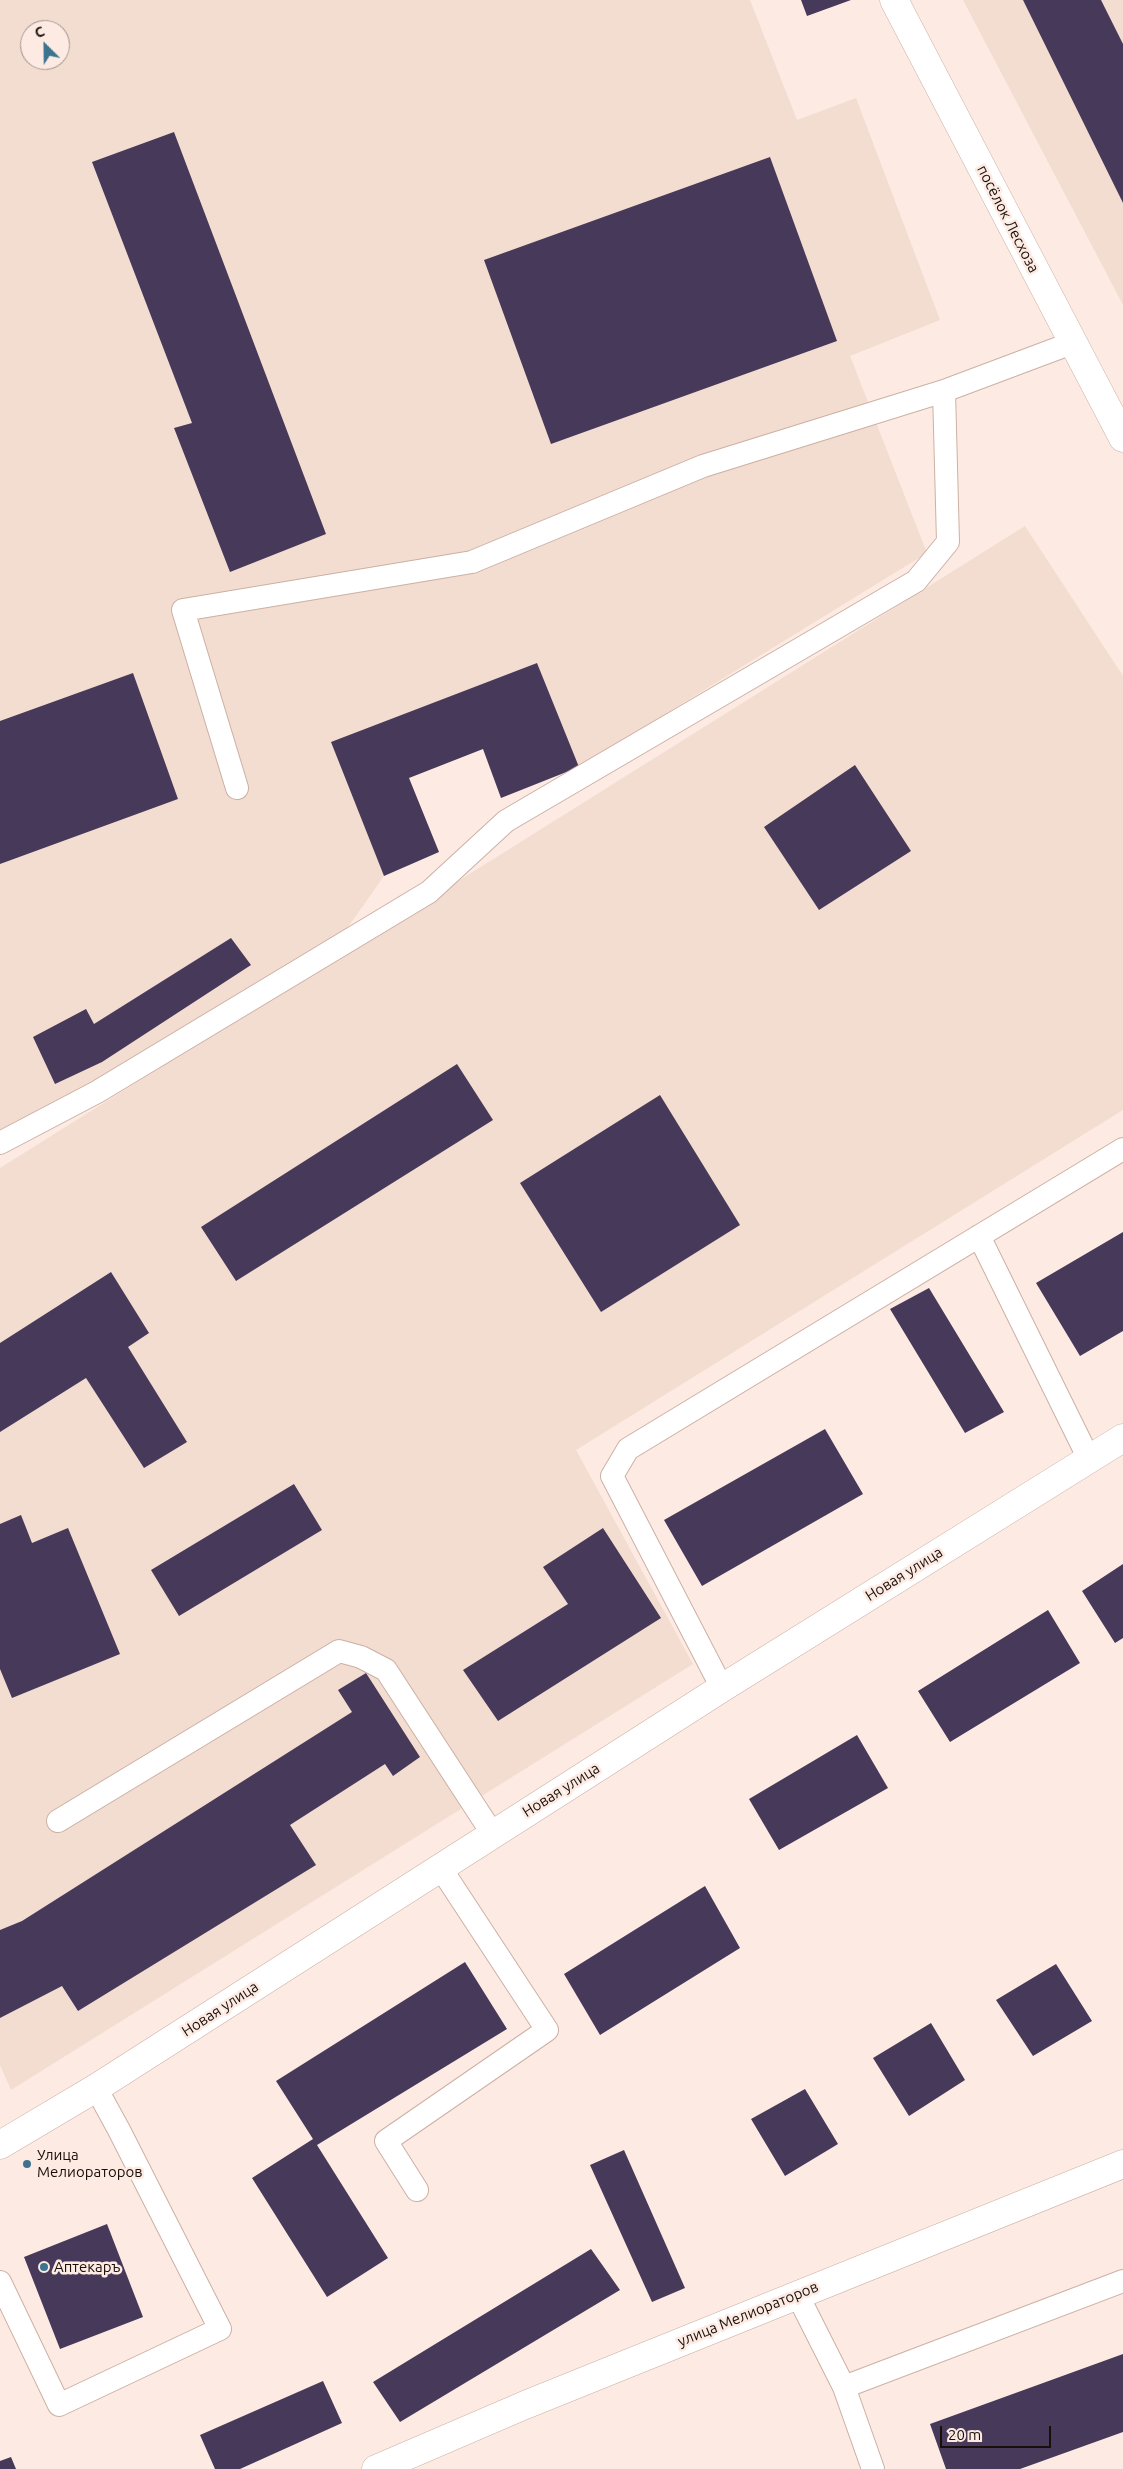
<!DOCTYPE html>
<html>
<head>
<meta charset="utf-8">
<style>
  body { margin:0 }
  #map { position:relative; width:1123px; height:2469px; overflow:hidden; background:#fdebe3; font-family:Ubuntu,sans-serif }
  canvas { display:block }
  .north { position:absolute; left:20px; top:20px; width:50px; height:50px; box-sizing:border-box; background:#fdebe3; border:1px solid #a1938d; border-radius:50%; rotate:337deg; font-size:14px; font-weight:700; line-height:20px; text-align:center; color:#180f0b }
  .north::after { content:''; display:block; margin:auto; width:18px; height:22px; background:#3c748f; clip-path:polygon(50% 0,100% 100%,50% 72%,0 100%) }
  .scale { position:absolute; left:940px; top:2426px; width:111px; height:22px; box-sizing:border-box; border:2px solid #180f0b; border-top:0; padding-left:6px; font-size:15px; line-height:18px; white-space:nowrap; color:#180f0b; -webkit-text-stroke:4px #fdebe3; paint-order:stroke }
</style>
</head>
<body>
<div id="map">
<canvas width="1123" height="2469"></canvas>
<div class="north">С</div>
<div class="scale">20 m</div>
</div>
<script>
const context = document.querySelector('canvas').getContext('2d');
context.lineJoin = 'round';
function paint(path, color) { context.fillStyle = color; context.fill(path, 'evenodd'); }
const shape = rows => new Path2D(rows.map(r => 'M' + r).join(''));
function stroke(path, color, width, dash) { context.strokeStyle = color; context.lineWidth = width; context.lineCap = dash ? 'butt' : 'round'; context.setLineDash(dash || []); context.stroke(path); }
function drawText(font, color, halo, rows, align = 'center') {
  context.font = font + ' Ubuntu,sans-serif'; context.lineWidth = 5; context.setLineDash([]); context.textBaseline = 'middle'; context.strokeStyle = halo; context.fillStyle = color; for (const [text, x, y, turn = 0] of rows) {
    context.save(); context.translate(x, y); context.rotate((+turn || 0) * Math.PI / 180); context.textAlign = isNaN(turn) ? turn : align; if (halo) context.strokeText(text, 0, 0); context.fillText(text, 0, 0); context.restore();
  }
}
const industrial = shape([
  [0,0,750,0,797,120,856,98,940,320,850,356,927,553,579,767,537,663,332,742,384,876,341,937,101,1083,0,1135],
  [30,30,60,30,60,60,30,60],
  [963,0,1123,0,1123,305],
  [1025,526,1123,676,1123,1110,576,1450,693,1664,11,2090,0,2065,0,1168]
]);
const building = shape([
  [801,0,851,0,807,16],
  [1023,0,1101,0,1123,44,1123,203],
  [174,132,326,534,230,572,174,428,192,423,92,162],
  [770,157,837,341,551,444,484,260],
  [537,663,579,767,501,798,483,749,409,778,439,852,384,876,331,742],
  [133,673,178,799,0,864,0,721],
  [855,765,911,851,819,910,764,827],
  [231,938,251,965,102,1062,55,1084,33,1037,86,1009,94,1024],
  [457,1064,493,1120,236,1281,201,1227],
  [660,1095,740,1225,601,1312,520,1183],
  [1123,1232,1123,1331,1080,1356,1036,1283],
  [111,1272,149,1333,128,1347,187,1442,144,1468,86,1378,0,1432,0,1343],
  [929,1288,1004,1412,965,1433,890,1309],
  [825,1429,863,1494,702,1586,664,1520],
  [294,1484,322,1530,179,1616,151,1570],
  [21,1515,32,1543,68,1528,120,1654,12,1698,0,1669,0,1524],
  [603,1528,661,1618,498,1721,463,1670,568,1604,543,1567],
  [1123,1564,1123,1638,1115,1643,1082,1591],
  [1048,1610,1080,1663,950,1742,918,1691],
  [366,1673,420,1757,393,1776,385,1764,290,1825,316,1865,78,2011,62,1986,0,2018,0,1930,22,1921,352,1712,338,1690],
  [857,1735,888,1788,779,1850,749,1799],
  [705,1886,740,1948,600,2035,564,1974],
  [465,1962,507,2029,317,2145,388,2258,327,2297,252,2178,313,2139,276,2081],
  [1056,1964,1092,2021,1033,2056,996,2000],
  [931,2023,965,2080,909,2116,873,2058],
  [805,2089,838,2144,785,2176,751,2119],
  [624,2150,685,2288,652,2302,590,2165],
  [107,2224,143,2317,60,2349,24,2257],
  [591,2249,620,2290,400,2422,373,2382],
  [1123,2354,1123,2432,1020,2469,946,2469,930,2424],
  [323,2381,342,2423,240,2469,215,2469,200,2435],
  [11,2457,16,2469,0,2469,0,2461]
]);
const service = shape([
  [237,788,183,610,472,562,703,466,944,391],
  [0,1143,97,1092,429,892,506,821,916,581,948,542,944,391,1072,343],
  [979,1236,1089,1459],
  [722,1688,612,1476,628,1449,1123,1149],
  [58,1821,339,1651,361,1657,386,1670,492,1833],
  [417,2190,386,2141,547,2030,440,1867],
  [0,2282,59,2405,220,2329,119,2130,96,2088],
  [797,2294,844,2387,1123,2281],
  [844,2387,873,2469]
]);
const minor = shape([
  [376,2469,525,2405,1123,2164]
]);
const tertiary = shape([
  [894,0,1123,438],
  [0,2145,96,2088,722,1688,1123,1438]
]);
const markers = [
  [27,2164,5,"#3c748f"],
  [44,2267,5,"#3c748f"]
];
const streetNames = [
  ["посёлок Лесхоза",1008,219,63],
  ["Новая улица",904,1574,-32],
  ["Новая улица",561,1790,-32],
  ["Новая улица",220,2009,-33],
  ["улица Мелиораторов",748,2314,-22]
];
const poiNames = [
  ["Улица",37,2155],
  ["Мелиораторов",37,2172],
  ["Аптекаръ",54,2267]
];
paint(industrial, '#f3dcd0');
paint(building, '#473959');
stroke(service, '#ccb0a4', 24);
stroke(minor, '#ccb0a4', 29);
stroke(tertiary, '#ccb0a4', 29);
stroke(service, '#fff', 22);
stroke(minor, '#fff', 28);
stroke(tertiary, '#fff', 28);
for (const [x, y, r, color] of markers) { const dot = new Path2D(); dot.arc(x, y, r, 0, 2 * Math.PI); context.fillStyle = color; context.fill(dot); stroke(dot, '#fdebe3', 2); }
drawText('15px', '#180f0b', '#fdebe3', streetNames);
drawText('15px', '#180f0b', '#fdebe3', poiNames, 'left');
</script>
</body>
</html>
